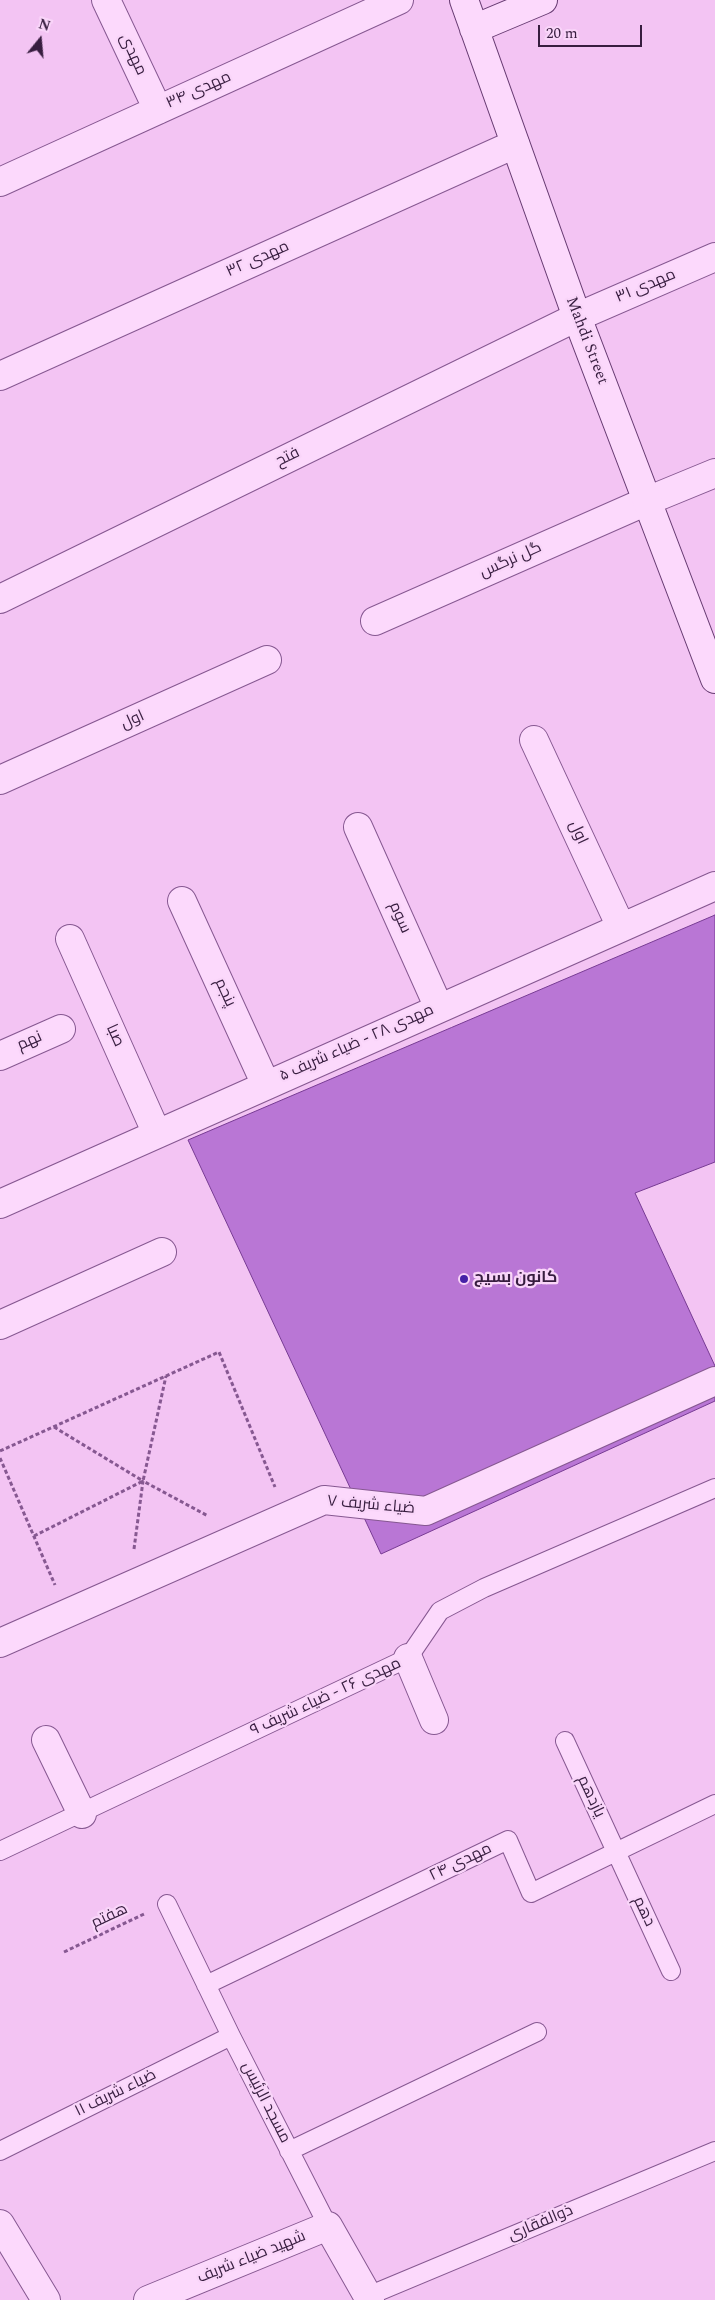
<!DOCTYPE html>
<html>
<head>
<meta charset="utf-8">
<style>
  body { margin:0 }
  #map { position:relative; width:715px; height:2300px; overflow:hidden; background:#f3c4f3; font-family:Spectral,serif }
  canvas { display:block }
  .north { position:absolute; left:15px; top:15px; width:50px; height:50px; -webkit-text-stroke:4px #f9d5f9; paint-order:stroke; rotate:17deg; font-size:14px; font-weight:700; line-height:20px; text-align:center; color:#371d3f }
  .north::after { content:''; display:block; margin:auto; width:18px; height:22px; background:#371d3f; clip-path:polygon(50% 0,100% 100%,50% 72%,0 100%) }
  .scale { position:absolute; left:538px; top:25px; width:104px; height:22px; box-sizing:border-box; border:2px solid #371d3f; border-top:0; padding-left:6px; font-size:15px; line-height:18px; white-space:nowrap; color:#371d3f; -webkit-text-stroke:4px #f9d5f9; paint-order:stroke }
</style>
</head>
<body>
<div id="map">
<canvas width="715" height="2300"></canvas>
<div class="north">N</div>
<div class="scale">20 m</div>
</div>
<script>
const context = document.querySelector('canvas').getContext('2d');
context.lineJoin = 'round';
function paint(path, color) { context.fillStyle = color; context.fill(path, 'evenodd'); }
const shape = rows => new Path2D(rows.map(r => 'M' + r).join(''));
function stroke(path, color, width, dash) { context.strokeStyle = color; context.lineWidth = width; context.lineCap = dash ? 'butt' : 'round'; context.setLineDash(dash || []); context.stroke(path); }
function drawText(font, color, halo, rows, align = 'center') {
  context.font = font + ' Spectral,Cairo,serif'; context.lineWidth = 4.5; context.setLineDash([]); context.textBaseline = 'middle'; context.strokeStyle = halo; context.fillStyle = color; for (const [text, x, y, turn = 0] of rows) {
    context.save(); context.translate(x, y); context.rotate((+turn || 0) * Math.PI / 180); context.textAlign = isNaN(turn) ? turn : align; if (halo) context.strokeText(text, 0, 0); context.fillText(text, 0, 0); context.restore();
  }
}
const building = shape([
  [715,915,715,1162,635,1193,715,1366,715,1401,381,1554,188,1140,715,915]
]);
const path = shape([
  [54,1427,143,1481],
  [0,1451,219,1352,275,1487],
  [0,1458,55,1585],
  [34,1536,143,1481,166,1376],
  [134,1549,143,1481,208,1516],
  [64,1952,144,1914]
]);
const lane = shape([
  [565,1741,671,1971],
  [0,1851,408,1658,440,1611,484,1588,715,1488],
  [167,1904,231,2036,328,2226],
  [206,1985,508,1840,531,1893,715,1804],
  [0,2151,231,2036],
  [289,2151,537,2032],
  [368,2296,715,2151]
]);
const street = shape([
  [106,0,158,110],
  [0,182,399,0],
  [0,376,515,144],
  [0,599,577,317,715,257],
  [375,621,647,501,715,473],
  [534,740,621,927],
  [0,780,267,660],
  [358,827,439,1008],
  [182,901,266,1085],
  [70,939,157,1134],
  [0,1056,61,1029],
  [0,1204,715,886],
  [0,1325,162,1252],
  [0,1643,324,1500,426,1511,715,1381],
  [408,1658,434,1720],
  [46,1740,82,1814],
  [0,2224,46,2300],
  [148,2300,328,2226,370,2300]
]);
const secondary = shape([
  [464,0,577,317,715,679],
  [474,29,543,0]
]);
const markers = [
  [464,1279,5,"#4621a7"]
];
const streetNames = [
  ["مهدی",132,55,65],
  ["مهدی ۳۴",199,91,-24],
  ["مهدی ۳۲",258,260,-24],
  ["مهدی ۳۱",646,287,-23],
  ["Mahdi Street",586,341,69],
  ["فتح",288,458,-26],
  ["گل نرگس",511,561,-24],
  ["اول",133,721,-24],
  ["اول",577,833,65],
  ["سوم",399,918,66],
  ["پنجم",224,993,65],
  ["صبا",114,1036,66],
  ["نهم",30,1042,-24],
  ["مهدی ۲۸ - ضیاء شریف ۵",357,1044,-24],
  ["ضیاء شریف ۷",371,1506,5],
  ["مهدی ۲۶ - ضیاء شریف ۹",326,1698,-25],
  ["یازدهم",590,1797,65],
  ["مهدی ۲۴",461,1863,-26],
  ["دهم",643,1912,65],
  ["هفتم",110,1917,-25],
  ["ضیاء شریف ۱۱",116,2094,-26],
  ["مسجد الرئیس",265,2103,63],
  ["ذوالفقاری",541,2224,-23],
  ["شهید ضیاء شریف",252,2258,-22]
];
const poiNames = [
  ["کانون بسیج",474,1279]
];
paint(building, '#b976d5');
stroke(building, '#773b93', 1);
stroke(lane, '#865891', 20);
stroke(street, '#865891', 30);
stroke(secondary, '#673b72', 30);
stroke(path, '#865891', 3, [4, 2.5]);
stroke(lane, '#fcd9fc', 18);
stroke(street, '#fcd9fc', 28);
stroke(secondary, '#fcd9fc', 28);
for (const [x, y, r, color] of markers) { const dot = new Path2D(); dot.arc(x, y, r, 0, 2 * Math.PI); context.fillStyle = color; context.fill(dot); stroke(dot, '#f9d5f9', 2); }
drawText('16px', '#371d3f', '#f9d5f9', streetNames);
drawText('bold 16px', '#371d3f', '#f9d5f9', poiNames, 'left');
</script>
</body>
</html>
